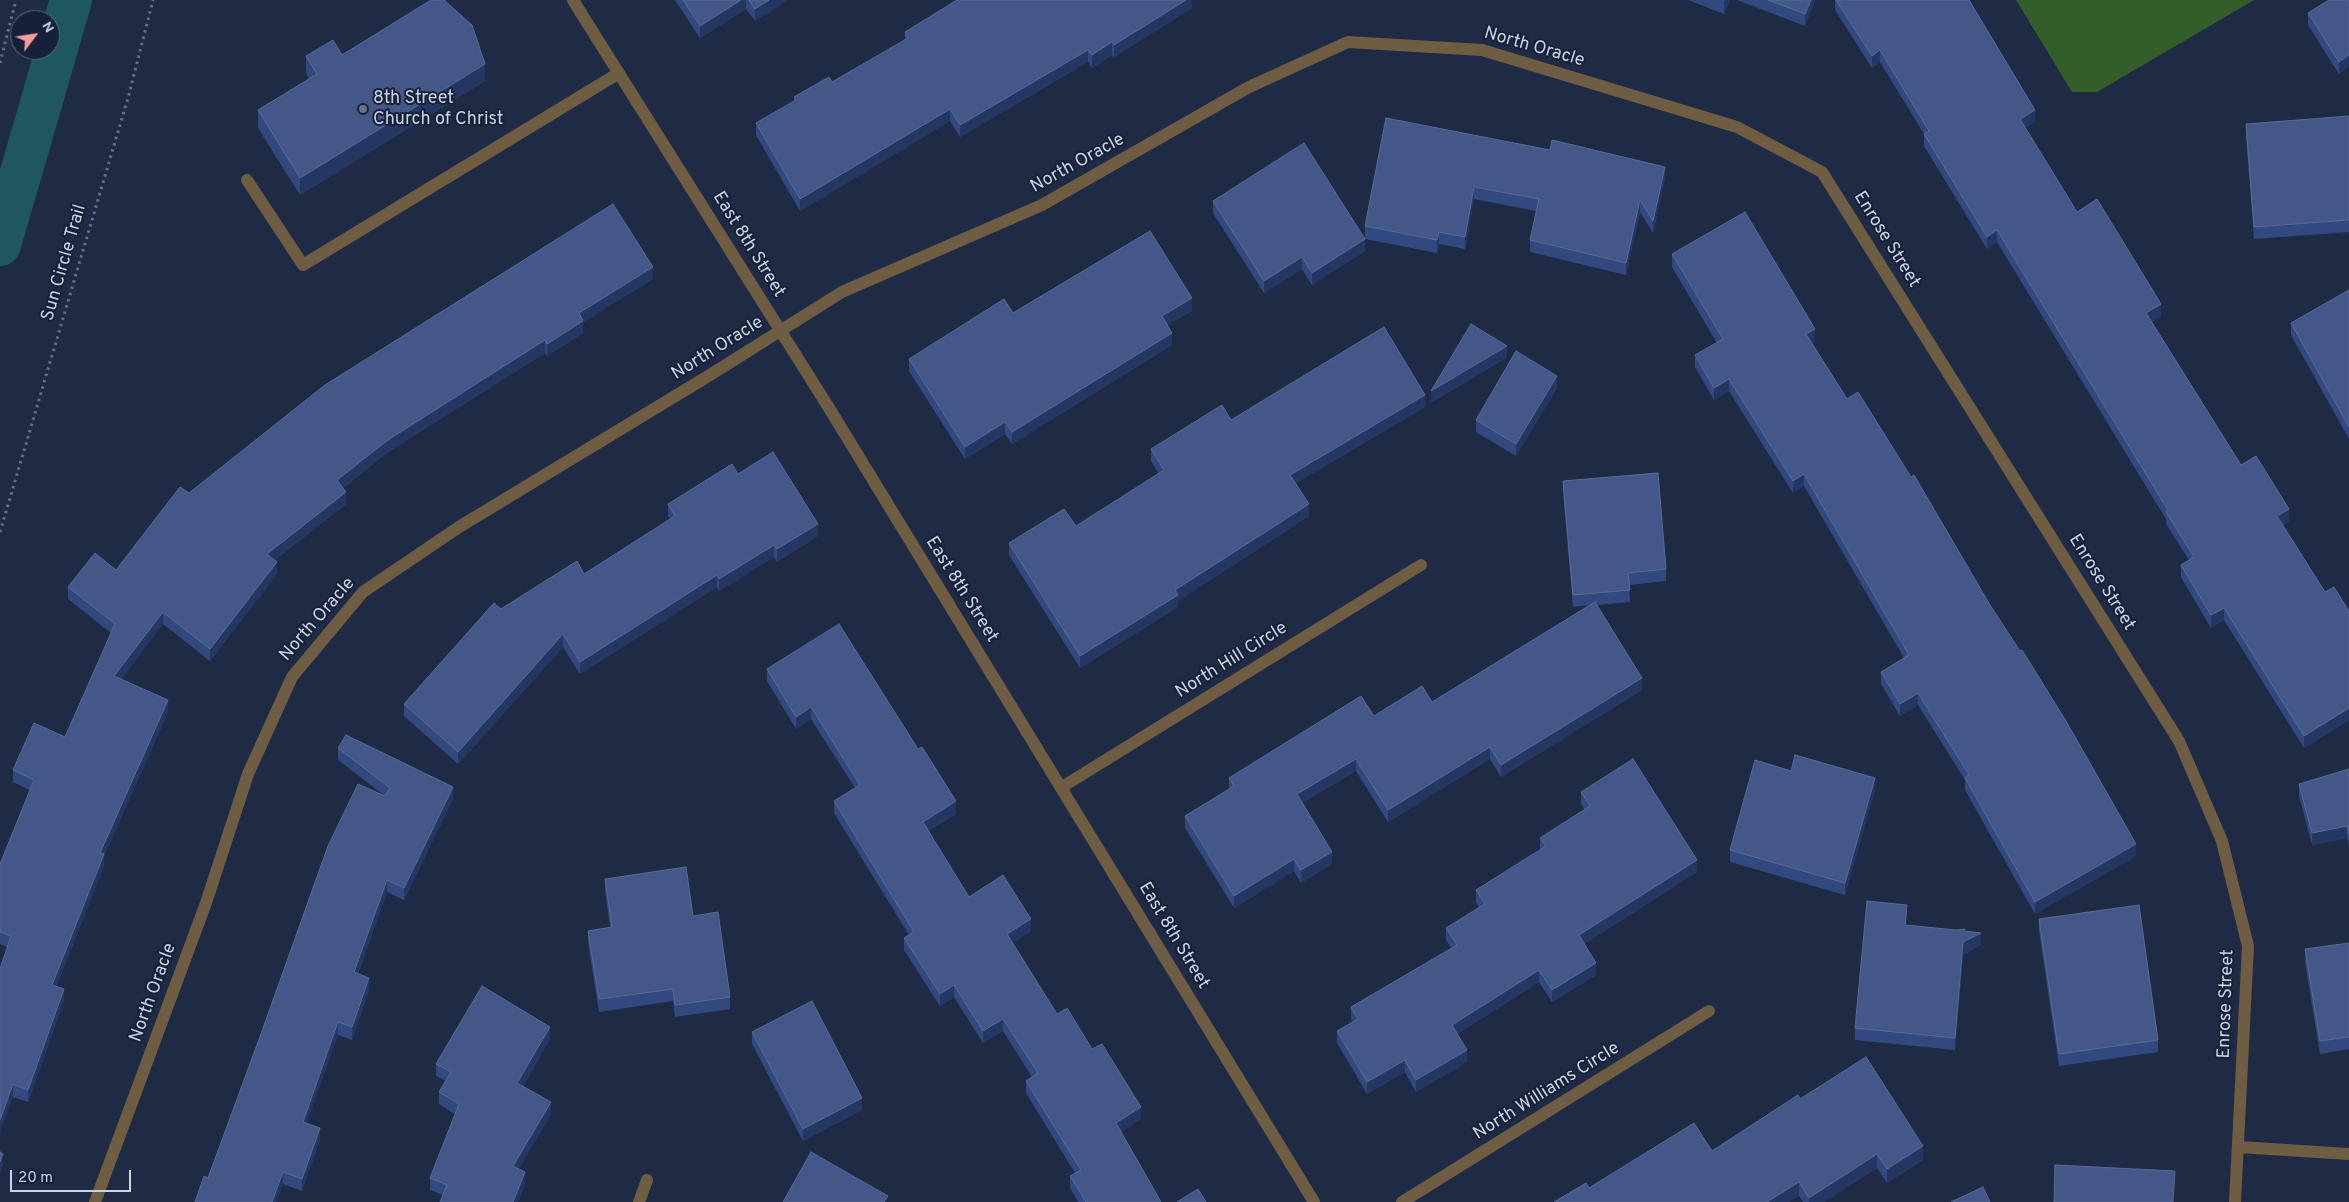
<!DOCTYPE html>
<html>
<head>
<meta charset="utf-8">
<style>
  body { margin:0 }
  #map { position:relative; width:2349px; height:1202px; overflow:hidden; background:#1f2b44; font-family:Overpass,sans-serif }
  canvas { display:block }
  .north { position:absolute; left:10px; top:10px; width:50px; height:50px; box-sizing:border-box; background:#162139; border:1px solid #5e687d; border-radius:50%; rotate:59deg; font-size:14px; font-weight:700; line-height:20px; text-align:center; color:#cad3e3 }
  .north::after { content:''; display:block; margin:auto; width:18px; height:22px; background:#f59b9e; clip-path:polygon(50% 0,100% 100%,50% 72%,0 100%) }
  .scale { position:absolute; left:10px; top:1170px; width:121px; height:22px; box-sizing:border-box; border:2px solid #cad3e3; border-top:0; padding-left:6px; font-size:15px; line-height:18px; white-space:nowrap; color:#cad3e3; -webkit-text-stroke:4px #162139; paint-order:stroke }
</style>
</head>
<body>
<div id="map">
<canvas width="2349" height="1202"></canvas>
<div class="north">N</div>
<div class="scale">20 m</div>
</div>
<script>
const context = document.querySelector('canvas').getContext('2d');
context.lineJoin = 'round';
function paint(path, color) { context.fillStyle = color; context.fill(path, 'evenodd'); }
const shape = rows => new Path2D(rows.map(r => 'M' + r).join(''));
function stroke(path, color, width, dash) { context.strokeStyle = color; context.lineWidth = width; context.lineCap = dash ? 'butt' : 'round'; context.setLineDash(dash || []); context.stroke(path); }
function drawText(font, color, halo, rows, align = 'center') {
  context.font = font + ' Overpass,sans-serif'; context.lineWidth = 4; context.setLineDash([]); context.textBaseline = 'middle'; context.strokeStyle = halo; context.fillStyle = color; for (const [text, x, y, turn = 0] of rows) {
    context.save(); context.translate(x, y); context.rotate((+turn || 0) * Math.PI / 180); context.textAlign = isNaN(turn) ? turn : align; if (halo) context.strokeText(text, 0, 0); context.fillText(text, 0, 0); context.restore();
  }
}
const green = shape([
  [2016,0,2254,0,2097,92,2072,92]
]);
const canal = shape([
  [0,245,71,0]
]);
const path = shape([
  [0,63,16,0],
  [0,532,128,98,153,0]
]);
const service = shape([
  [247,180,303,265,619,73]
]);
const minor = shape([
  [581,13,829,408,1314,1202],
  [1062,787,1421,565],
  [2239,1147,2349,1154],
  [95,1202,206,903,248,774,292,677,363,592,459,527,710,375,842,292,1042,205,1249,87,1348,42,1482,50,1737,127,1822,172,2179,741,2222,841,2248,946,2235,1202],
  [639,1202,647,1180],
  [1402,1202,1709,1011]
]);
const tertiary = shape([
  [573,0,581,13]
]);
const wall = shape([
  [675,0,788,0,755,21,746,9,700,38],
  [1192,0,1192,8,1114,57,1112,55,1092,68,1088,62,960,137,950,121,800,211,756,135,756,123,794,101,794,97,832,82,905,40,905,32],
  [1688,0,1730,0,1724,14],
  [1737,0,1815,0,1805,26],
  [1835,0,1969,0,2035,122,2025,128,2077,212,2161,316,2152,322,2241,465,2289,521,2283,525,2325,592,2349,611,2349,720,2304,748,2224,620,2211,628,2181,577,2181,565,2189,560,2166,524,2166,519,1997,242,1987,249,1924,146,1924,134,1880,62,1872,68,1835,10],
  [2349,0,2339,74,2308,25,2308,13],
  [342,55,485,81,300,195,258,128,258,110,309,79,306,73,306,56],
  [2349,116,2349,232,2254,239,2246,136,2246,124],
  [1386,118,1665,179,1653,233,1640,212,1626,275,1530,252,1530,240,1536,211,1474,199,1465,249,1439,244,1437,253,1365,239,1365,226],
  [1213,201,1365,251,1312,285,1302,269,1264,293,1213,213],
  [1672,254,1815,341,1812,343,2136,856,2035,914,1965,790,1965,780,1918,705,1900,716,1881,684,1881,672,1904,658,1804,486,1793,493,1729,391,1714,400,1695,367,1695,355,1717,343,1672,267],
  [653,279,583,322,583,333,547,356,545,353,388,452,343,488,346,504,275,560,277,574,210,661,163,624,121,679,168,712,104,856,104,866,56,987,64,1001,28,1102,13,1097,7,947,0,944,0,864,30,790,13,782,13,770,65,737,111,633,68,599,68,587,116,570,189,493],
  [2349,290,2349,439,2291,335,2291,323],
  [1192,311,1167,325,1172,345,1012,444,1005,434,965,459,909,371,909,359,1013,313],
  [1557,388,1516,456,1476,432,1476,420],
  [1425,407,1296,483,1309,516,1178,601,1178,607,1080,668,1009,555,1009,543,1076,526,1159,474,1151,461,1151,449,1231,420],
  [738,474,818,536,777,562,774,557,719,591,717,587,580,674,563,647,458,764,404,716,404,704,501,609,584,574,670,519,668,516,668,504],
  [1563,481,1666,569,1666,581,1629,585,1630,602,1597,605,1642,690,1501,777,1490,759,1388,822,1356,771,1302,803,1332,864,1301,883,1294,871,1234,908,1185,828,1185,816,1229,789,1229,778,1374,716,1432,702,1590,605,1573,607,1563,493],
  [767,669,956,814,928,831,969,897,1031,931,1012,943,1057,1014,1092,1049,1141,1119,1121,1132,1161,1202,1078,1202,1070,1188,1070,1176,1075,1173,1026,1093,1026,1081,1032,1077,1003,1031,983,1043,954,997,940,1006,904,950,904,938,909,935,834,813,834,801,855,788,811,719,796,729,767,681],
  [338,748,453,799,404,900,387,892,358,974,369,990,352,1040,338,1035,306,1123,320,1140,302,1191,283,1184,276,1202,195,1202,208,1178,385,796,338,760],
  [2349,769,2349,846,2347,838,2312,845,2299,796,2299,784],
  [1791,771,1875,790,1845,895,1730,862,1730,850],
  [1581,792,1697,872,1584,944,1596,975,1552,1002,1539,982,1457,1034,1467,1062,1416,1092,1405,1072,1367,1094,1337,1043,1337,1031,1353,1022,1351,1019,1351,1007,1452,949,1446,940,1446,928,1479,907,1476,902,1476,890,1540,850,1540,838,1585,810,1581,804],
  [605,879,693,916,730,997,730,1009,675,1017,673,1001,599,1012,588,943,588,931,610,927,605,891],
  [1907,917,1906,925,1965,931,1981,945,1963,955,1955,1050,1855,1040,1855,1028],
  [2039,919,2158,1040,2158,1052,2059,1066,2039,931],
  [2349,943,2349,1049,2320,1054,2305,962,2305,949],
  [752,1032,862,1110,803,1141,752,1044],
  [550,1039,523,1086,551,1114,518,1169,525,1184,518,1202,440,1202,443,1195,430,1190,430,1178,455,1114,439,1104,439,1092,446,1081,436,1076,436,1064],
  [1800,1099,1923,1160,1887,1183,1877,1168,1824,1202,1803,1202,1799,1196,1589,1188,1712,1151]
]);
const shadedWall = shape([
  [741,0,746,0,746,9,700,38,700,26],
  [769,0,788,0,755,21,755,9],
  [1186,0,1192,0,1192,8,1114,57,1114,45],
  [1725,0,1730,0,1724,14,1724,2],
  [1811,0,1815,0,1805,26,1805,14],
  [1112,42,1112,55,1092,68,1092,55],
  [1088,50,1088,62,960,137,960,125],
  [1880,50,1880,62,1872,68,1872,56],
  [2349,55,2349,67,2339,74,2339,62],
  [485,64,485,81,300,195,300,178],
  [950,109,950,121,800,211,800,199],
  [2035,110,2035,122,2020,131,2020,119],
  [1665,167,1665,179,1653,233,1653,221],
  [1474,187,1474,199,1465,249,1465,237],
  [1640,200,1640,212,1626,275,1626,263],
  [1997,230,1997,242,1987,249,1987,237],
  [1439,232,1439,244,1437,253,1437,240],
  [1365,239,1365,251,1312,285,1312,273],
  [1302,257,1302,269,1264,293,1264,281],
  [653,267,653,279,583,322,583,333,547,356,547,344,579,313],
  [1192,298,1192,311,1162,329,1162,316],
  [2161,304,2161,316,2146,325,2146,313],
  [1815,329,1815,341,1806,346,1806,334],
  [1172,333,1172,345,1012,444,1012,432],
  [545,340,545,353,388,452,337,492,337,480,388,440],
  [1507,346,1507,358,1431,403,1431,391],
  [1557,376,1557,388,1516,456,1516,444],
  [1729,379,1729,391,1714,400,1714,388],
  [1425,395,1425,407,1290,487,1290,475],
  [1005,422,1005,434,965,459,965,447],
  [1804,474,1804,486,1793,493,1793,481],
  [346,492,346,504,267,566,267,554],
  [1309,504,1309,516,1178,601,1178,607,1080,668,1080,656,1175,590],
  [2289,509,2289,521,2277,529,2277,516],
  [818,524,818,536,777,562,777,549],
  [774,545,774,557,719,591,719,579],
  [277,562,277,574,210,661,210,649],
  [717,575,717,587,580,674,580,662],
  [2224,608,2224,620,2211,628,2211,615],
  [163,612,163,624,114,688,114,676],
  [563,634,563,647,458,764,458,752],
  [1642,678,1642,690,1501,777,1501,765],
  [1918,693,1918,705,1900,716,1900,704],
  [168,700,168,712,104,856,104,866,52,997,52,985,100,853],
  [811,707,811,719,796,729,796,717],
  [2349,708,2349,720,2304,748,2304,736],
  [1490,747,1490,759,1388,822,1388,810],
  [1356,759,1356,771,1297,806,1297,794],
  [1875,778,1875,790,1845,895,1845,883],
  [453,787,453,799,404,900,404,888],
  [956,801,956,814,923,834,923,822],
  [2347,826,2347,838,2312,845,2312,833],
  [2136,844,2136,856,2035,914,2035,902],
  [1332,852,1332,864,1301,883,1301,870],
  [1294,859,1294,871,1234,908,1234,896],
  [1697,860,1697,872,1579,947,1579,935],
  [387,880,387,892,354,984,354,972],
  [1907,905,1907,917,1905,937,1905,925],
  [1031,919,1031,931,1007,946,1007,934],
  [1981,933,1981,945,1963,955,1955,1050,1955,1038,1963,942],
  [1596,963,1596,975,1552,1002,1552,990],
  [1539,970,1539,982,1452,1037,1452,1025],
  [369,978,369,990,352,1040,352,1027],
  [954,985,954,997,940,1006,940,994],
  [64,989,64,1001,28,1102,28,1090],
  [1003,1019,1003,1031,983,1043,983,1031],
  [338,1022,338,1035,303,1134,303,1122],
  [550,1027,550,1039,517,1095,517,1083],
  [1467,1050,1467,1062,1416,1092,1416,1080],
  [1405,1060,1405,1072,1367,1094,1367,1082],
  [13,1084,13,1097,0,1132,0,1120],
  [862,1098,862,1110,803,1141,803,1129],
  [551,1102,551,1114,513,1179,513,1166],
  [1141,1107,1141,1119,1116,1135,1116,1123],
  [320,1128,320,1140,302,1191,302,1179],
  [1923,1146,1923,1160,1887,1183,1887,1169],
  [3,1154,3,1166,0,1174,0,1162],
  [1877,1154,1877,1168,1824,1202,1809,1202,1809,1198],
  [283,1172,283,1184,276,1202,272,1202],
  [525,1172,525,1184,518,1202,513,1202],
  [1799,1182,1799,1196,1789,1202,1767,1202]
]);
const building = shape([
  [431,0,444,0,472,25,485,64,300,178,258,110,317,74,306,56,333,40,342,55,431,0],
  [683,0,741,0,700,26,683,0],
  [749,0,769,0,755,9,749,0],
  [957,0,1186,0,1114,45,1112,42,1092,55,1088,50,960,125,950,109,800,199,756,123,796,100,794,97,829,77,832,82,908,38,905,32,957,0],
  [1768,0,1811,0,1805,14,1768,0],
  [1836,0,1969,0,2035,110,2020,119,2077,212,2097,199,2161,304,2146,313,2241,465,2256,456,2289,509,2277,516,2325,592,2334,587,2349,611,2349,708,2304,736,2224,608,2211,615,2181,565,2194,557,2166,512,2168,510,1997,230,1987,237,1924,134,1929,131,1880,50,1872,56,1836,0],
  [2329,0,2349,0,2349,55,2339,62,2308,13,2329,0],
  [2349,116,2349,220,2254,227,2246,124,2349,116],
  [1386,118,1550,150,1552,140,1665,167,1653,221,1640,200,1626,263,1530,240,1539,199,1474,187,1465,237,1439,232,1437,240,1365,226,1386,118],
  [1304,143,1365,239,1312,273,1302,257,1264,281,1213,201,1304,143],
  [613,204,653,267,579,313,583,321,547,344,545,340,388,440,337,480,346,492,267,554,277,562,210,649,163,612,114,676,168,700,100,853,104,854,52,985,64,989,28,1090,13,1084,0,1120,0,969,11,936,0,932,0,864,34,780,13,770,34,723,65,737,115,624,68,587,95,553,116,570,180,487,189,493,325,385,613,204],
  [1745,212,1815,329,1806,334,1847,399,1858,392,1911,477,1914,475,1990,605,2020,651,2022,650,2066,721,2136,844,2035,902,1965,778,1969,775,1918,693,1900,704,1881,672,1909,655,1804,474,1793,481,1729,379,1714,388,1695,355,1723,339,1672,254,1745,212],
  [1150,231,1192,298,1162,316,1172,333,1012,432,1005,422,965,447,909,359,1004,299,1013,313,1150,231],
  [2349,290,2349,427,2291,323,2349,290],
  [1471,324,1507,346,1431,391,1471,324],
  [1384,327,1425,395,1290,475,1309,504,1175,590,1178,595,1080,656,1009,543,1064,509,1076,526,1164,470,1151,449,1222,405,1231,420,1384,327],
  [1516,351,1557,376,1516,444,1476,420,1516,351],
  [773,452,818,524,777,549,774,545,719,579,717,575,580,662,563,634,458,752,404,704,494,603,501,609,577,561,584,574,675,516,668,504,732,464,738,474,773,452],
  [1658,473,1666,569,1628,573,1630,590,1573,595,1563,481,1658,473],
  [1595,602,1642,678,1501,765,1490,747,1388,810,1356,759,1297,794,1332,852,1301,870,1294,859,1234,896,1185,816,1234,786,1229,778,1361,696,1374,716,1422,686,1432,702,1595,602],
  [839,624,918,749,922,747,956,801,923,822,969,897,1003,875,1031,919,1007,934,1057,1014,1067,1008,1092,1049,1102,1044,1141,1107,1116,1123,1161,1202,1086,1202,1070,1176,1081,1170,1026,1081,1038,1073,1003,1019,983,1031,954,985,940,994,904,938,914,932,834,801,860,785,811,707,796,717,767,669,839,624],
  [346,735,453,787,404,888,387,880,354,972,369,978,352,1027,338,1022,303,1122,320,1128,302,1179,283,1172,272,1202,195,1202,204,1176,208,1178,261,1034,328,846,358,784,385,796,390,788,338,748,346,735],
  [1795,755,1875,778,1845,883,1730,850,1755,760,1791,771,1795,755],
  [1633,759,1697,860,1579,935,1596,963,1552,990,1539,970,1452,1025,1467,1050,1416,1080,1405,1060,1367,1082,1337,1031,1358,1019,1351,1007,1457,945,1446,928,1485,904,1476,890,1546,846,1540,838,1590,806,1581,792,1633,759],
  [2349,769,2349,834,2347,826,2312,833,2299,784,2349,769],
  [686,867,693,916,718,912,730,997,675,1005,673,989,599,999,588,931,612,927,605,879,686,867],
  [1867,901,1907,905,1905,925,1956,930,1965,929,1964,931,1981,933,1963,942,1955,1038,1855,1028,1867,901],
  [2139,905,2158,1040,2059,1054,2039,919,2139,905],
  [2349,943,2349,1037,2320,1041,2305,949,2349,943],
  [482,986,550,1027,517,1083,551,1102,513,1166,525,1172,513,1202,440,1202,447,1185,430,1178,459,1104,439,1092,451,1072,436,1064,482,986],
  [812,1001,862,1098,803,1129,752,1032,812,1001],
  [1866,1057,1923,1146,1887,1169,1877,1154,1809,1198,1799,1182,1767,1202,1554,1202,1586,1183,1589,1188,1694,1123,1712,1151,1798,1095,1800,1099,1866,1057],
  [0,1152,3,1154,0,1162,0,1152],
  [811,1152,888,1196,884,1202,783,1202,811,1152],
  [2055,1165,2175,1171,2173,1202,2054,1202,2055,1165],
  [1983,1187,1990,1202,1951,1202,1983,1187],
  [1198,1189,1206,1202,1177,1202,1198,1189]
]);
const markers = [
  [363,109,5,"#6b7280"]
];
const streetNames = [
  ["North Oracle",1534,48,16],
  ["North Oracle",1078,164,-29],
  ["Enrose Street",1886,240,58],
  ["East 8th Street",748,245,58],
  ["Sun Circle Trail",65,263,-74],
  ["North Oracle",718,349,-32],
  ["Enrose Street",2101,583,58],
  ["East 8th Street",961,590,58],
  ["North Oracle",318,620,-49],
  ["North Hill Circle",1232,661,-32],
  ["East 8th Street",1173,936,59],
  ["North Oracle",154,993,-70],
  ["Enrose Street",2227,1004,-88],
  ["North Williams Circle",1547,1092,-32]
];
const poiNames = [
  ["8th Street",373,99],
  ["Church of Christ",373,120]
];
paint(green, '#345e29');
stroke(canal, '#1e5661', 42);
stroke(path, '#656f85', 3, [2.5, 4]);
stroke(service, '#6e5c43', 12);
stroke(minor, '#6e5c43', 12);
stroke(tertiary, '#6e5c43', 12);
paint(wall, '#32497f');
paint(shadedWall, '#243763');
paint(building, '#435889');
stroke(building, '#586b97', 1);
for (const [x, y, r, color] of markers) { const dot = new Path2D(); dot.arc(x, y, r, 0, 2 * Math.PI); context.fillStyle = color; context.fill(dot); stroke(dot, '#162139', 2); }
drawText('18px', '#cad3e3', '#162139', streetNames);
drawText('18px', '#cad3e3', '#162139', poiNames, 'left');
</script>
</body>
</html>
